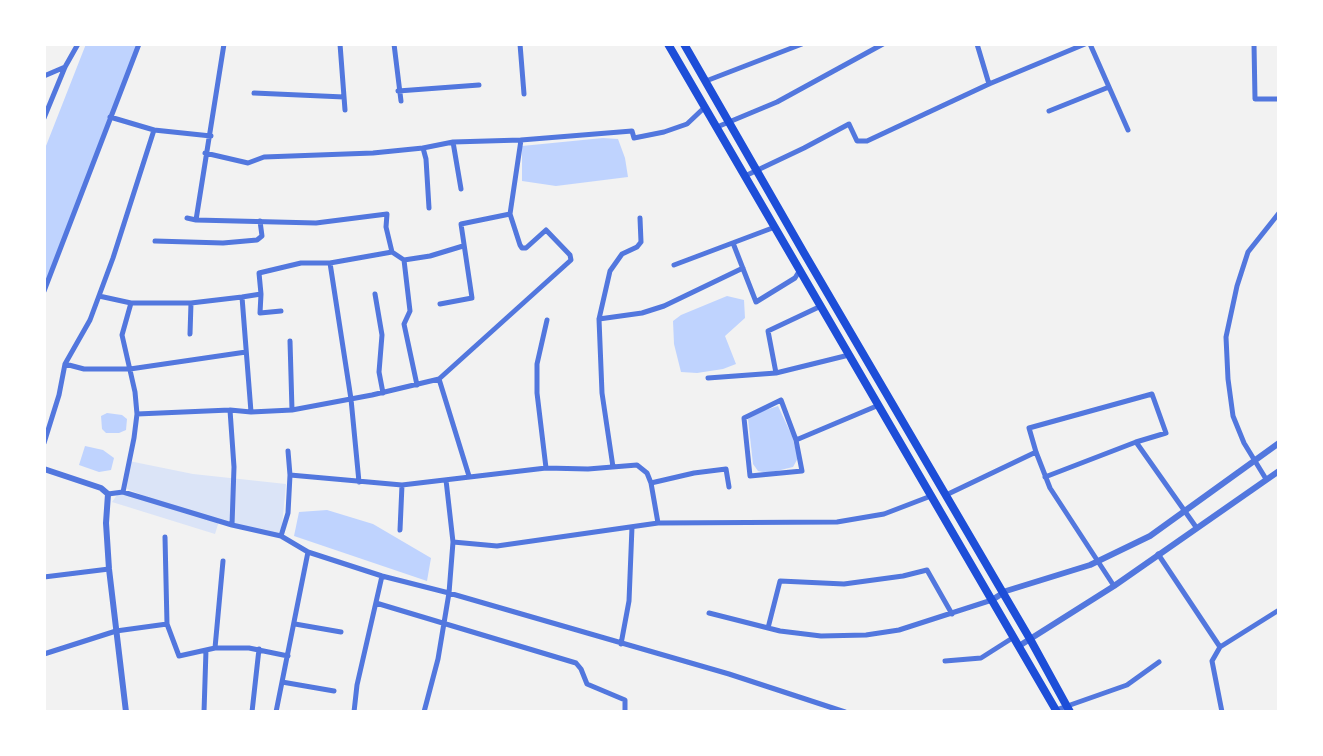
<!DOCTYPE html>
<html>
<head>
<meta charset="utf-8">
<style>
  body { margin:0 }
  #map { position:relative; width:1323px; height:756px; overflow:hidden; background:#f2f2f2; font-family:Figtree,sans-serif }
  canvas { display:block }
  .frame { position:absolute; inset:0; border:46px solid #fff; pointer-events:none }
</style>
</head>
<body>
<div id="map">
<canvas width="1323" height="756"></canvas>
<div class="frame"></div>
</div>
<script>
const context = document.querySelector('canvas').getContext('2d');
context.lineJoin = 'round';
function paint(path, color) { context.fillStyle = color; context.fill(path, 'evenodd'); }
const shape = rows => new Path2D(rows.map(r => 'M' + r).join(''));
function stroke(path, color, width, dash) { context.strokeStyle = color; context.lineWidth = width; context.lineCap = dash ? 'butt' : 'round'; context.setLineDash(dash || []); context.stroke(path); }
const green = shape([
  [129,461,193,474,286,484,281,536,219,521,215,534,112,502,117,495,123,494,160,502,127,489]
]);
const water = shape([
  [86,44,140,44,44,292,44,151],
  [603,138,618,139,625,158,628,177,556,186,522,181,522,146],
  [727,296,744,300,745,318,725,336,736,364,723,369,697,373,681,372,674,344,673,321,681,315],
  [778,406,792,436,798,458,793,467,768,473,758,471,753,464,748,419,762,411],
  [107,413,122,415,127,419,126,430,119,433,106,433,102,429,101,416],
  [85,446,103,450,114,458,111,470,99,472,79,465],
  [327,510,373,524,431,558,427,581,294,536,299,512]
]);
const minor = shape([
  [340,44,345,110],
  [394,44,401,101],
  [520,44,524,94],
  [977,44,989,84],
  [1090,44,1128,130],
  [1254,44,1255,99,1279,99],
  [44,76,65,67],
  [706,81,802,44],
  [398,91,479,85],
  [254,93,344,97],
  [1049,111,1109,87],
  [110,117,154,130,211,136],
  [44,118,65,67,78,44],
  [717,127,777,102,883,44],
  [453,142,461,189],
  [423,148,426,159,429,208],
  [205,153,248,163,264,157,373,153,423,148,453,142,521,140,632,131,634,138,664,132,687,124,705,107],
  [745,176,804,148,849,124,857,141,867,141,989,84,1085,44],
  [187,218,196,220,316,223,387,214,386,227,392,252,404,260,410,311,404,324,417,385],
  [196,220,224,44],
  [155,241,223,243,257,240,262,236,260,221],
  [733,243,756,302,795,278,800,270],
  [404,260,430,256,463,246],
  [330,263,351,399,359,482],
  [674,265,775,227],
  [44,291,139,44],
  [261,294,260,313,281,311],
  [375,294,382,335,379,372,383,393],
  [99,296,131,303,191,303,242,297,261,294,259,273,301,263,330,263,392,252],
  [242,297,251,412],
  [440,304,472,298,461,224,510,214],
  [599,319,642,313,664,306,743,268],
  [190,334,191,303],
  [290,341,292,410],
  [65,364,84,369,130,369,246,352],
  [776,373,768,331,821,306],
  [708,378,776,373,849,355],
  [439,379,469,476],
  [781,400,796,440,802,471,750,476,744,418,781,400],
  [230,410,234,467,232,525],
  [137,414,230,410,251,412,292,410,372,395,439,379,571,260,570,255,546,230,526,248,522,248,520,245,510,214,521,140],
  [796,440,879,405],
  [44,443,59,395,65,364,90,320,113,258,154,130],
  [613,467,602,393,599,319,610,271,622,254,637,247,641,242,640,218],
  [546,468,537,393,537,364,547,320],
  [290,475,402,485,546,468,588,469,637,465,647,473,651,483,658,523],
  [1045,477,1136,442,1196,527],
  [1266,479,1244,443,1233,416,1228,379,1226,337,1237,286,1248,252,1279,213],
  [651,483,694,473,726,469,729,487],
  [123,492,134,438,137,414,135,392,122,335,131,303],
  [108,494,123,492,232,525,281,536,308,552,382,576,449,593,729,674,845,712],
  [946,495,1036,452],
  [400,530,402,485],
  [281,536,288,513,290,475,288,451],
  [165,537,167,624,179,656,215,648,249,648,288,656],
  [453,542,497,546,658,523,837,522,884,514,931,496],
  [1158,554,1220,647],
  [44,577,109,569],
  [1114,586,1050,488,1036,452,1029,428,1152,394,1166,433,1136,442],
  [376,603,576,663,581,669,587,684,625,700,625,712],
  [709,613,780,631,821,636,866,635,899,630,992,600],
  [295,624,341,632],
  [768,628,780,581,844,584,903,576,927,570,952,614],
  [621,644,629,601,632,527],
  [215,648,223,561],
  [44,654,116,631,167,624],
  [945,661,981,658,1014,637],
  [282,682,334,691],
  [1056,710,1127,685,1159,662],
  [204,712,206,650],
  [252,712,259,649],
  [276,712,308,552],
  [354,712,357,685,382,576],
  [424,712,438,659,449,593,453,542,446,480],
  [1222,712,1212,661,1220,647,1279,610]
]);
const tertiary = shape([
  [44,469,101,488,108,494,106,523,109,569,126,712],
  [992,600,1006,591,1090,565,1150,536,1279,443],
  [1019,646,1114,586,1279,471]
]);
const primary = shape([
  [668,44,1057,712],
  [684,44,804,253,1030,639,1070,712]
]);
paint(green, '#dbe4f7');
paint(water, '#bfd3fe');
stroke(minor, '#5277de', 5);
stroke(tertiary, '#5277de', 6);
stroke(primary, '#1d4ed8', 8);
</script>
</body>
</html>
